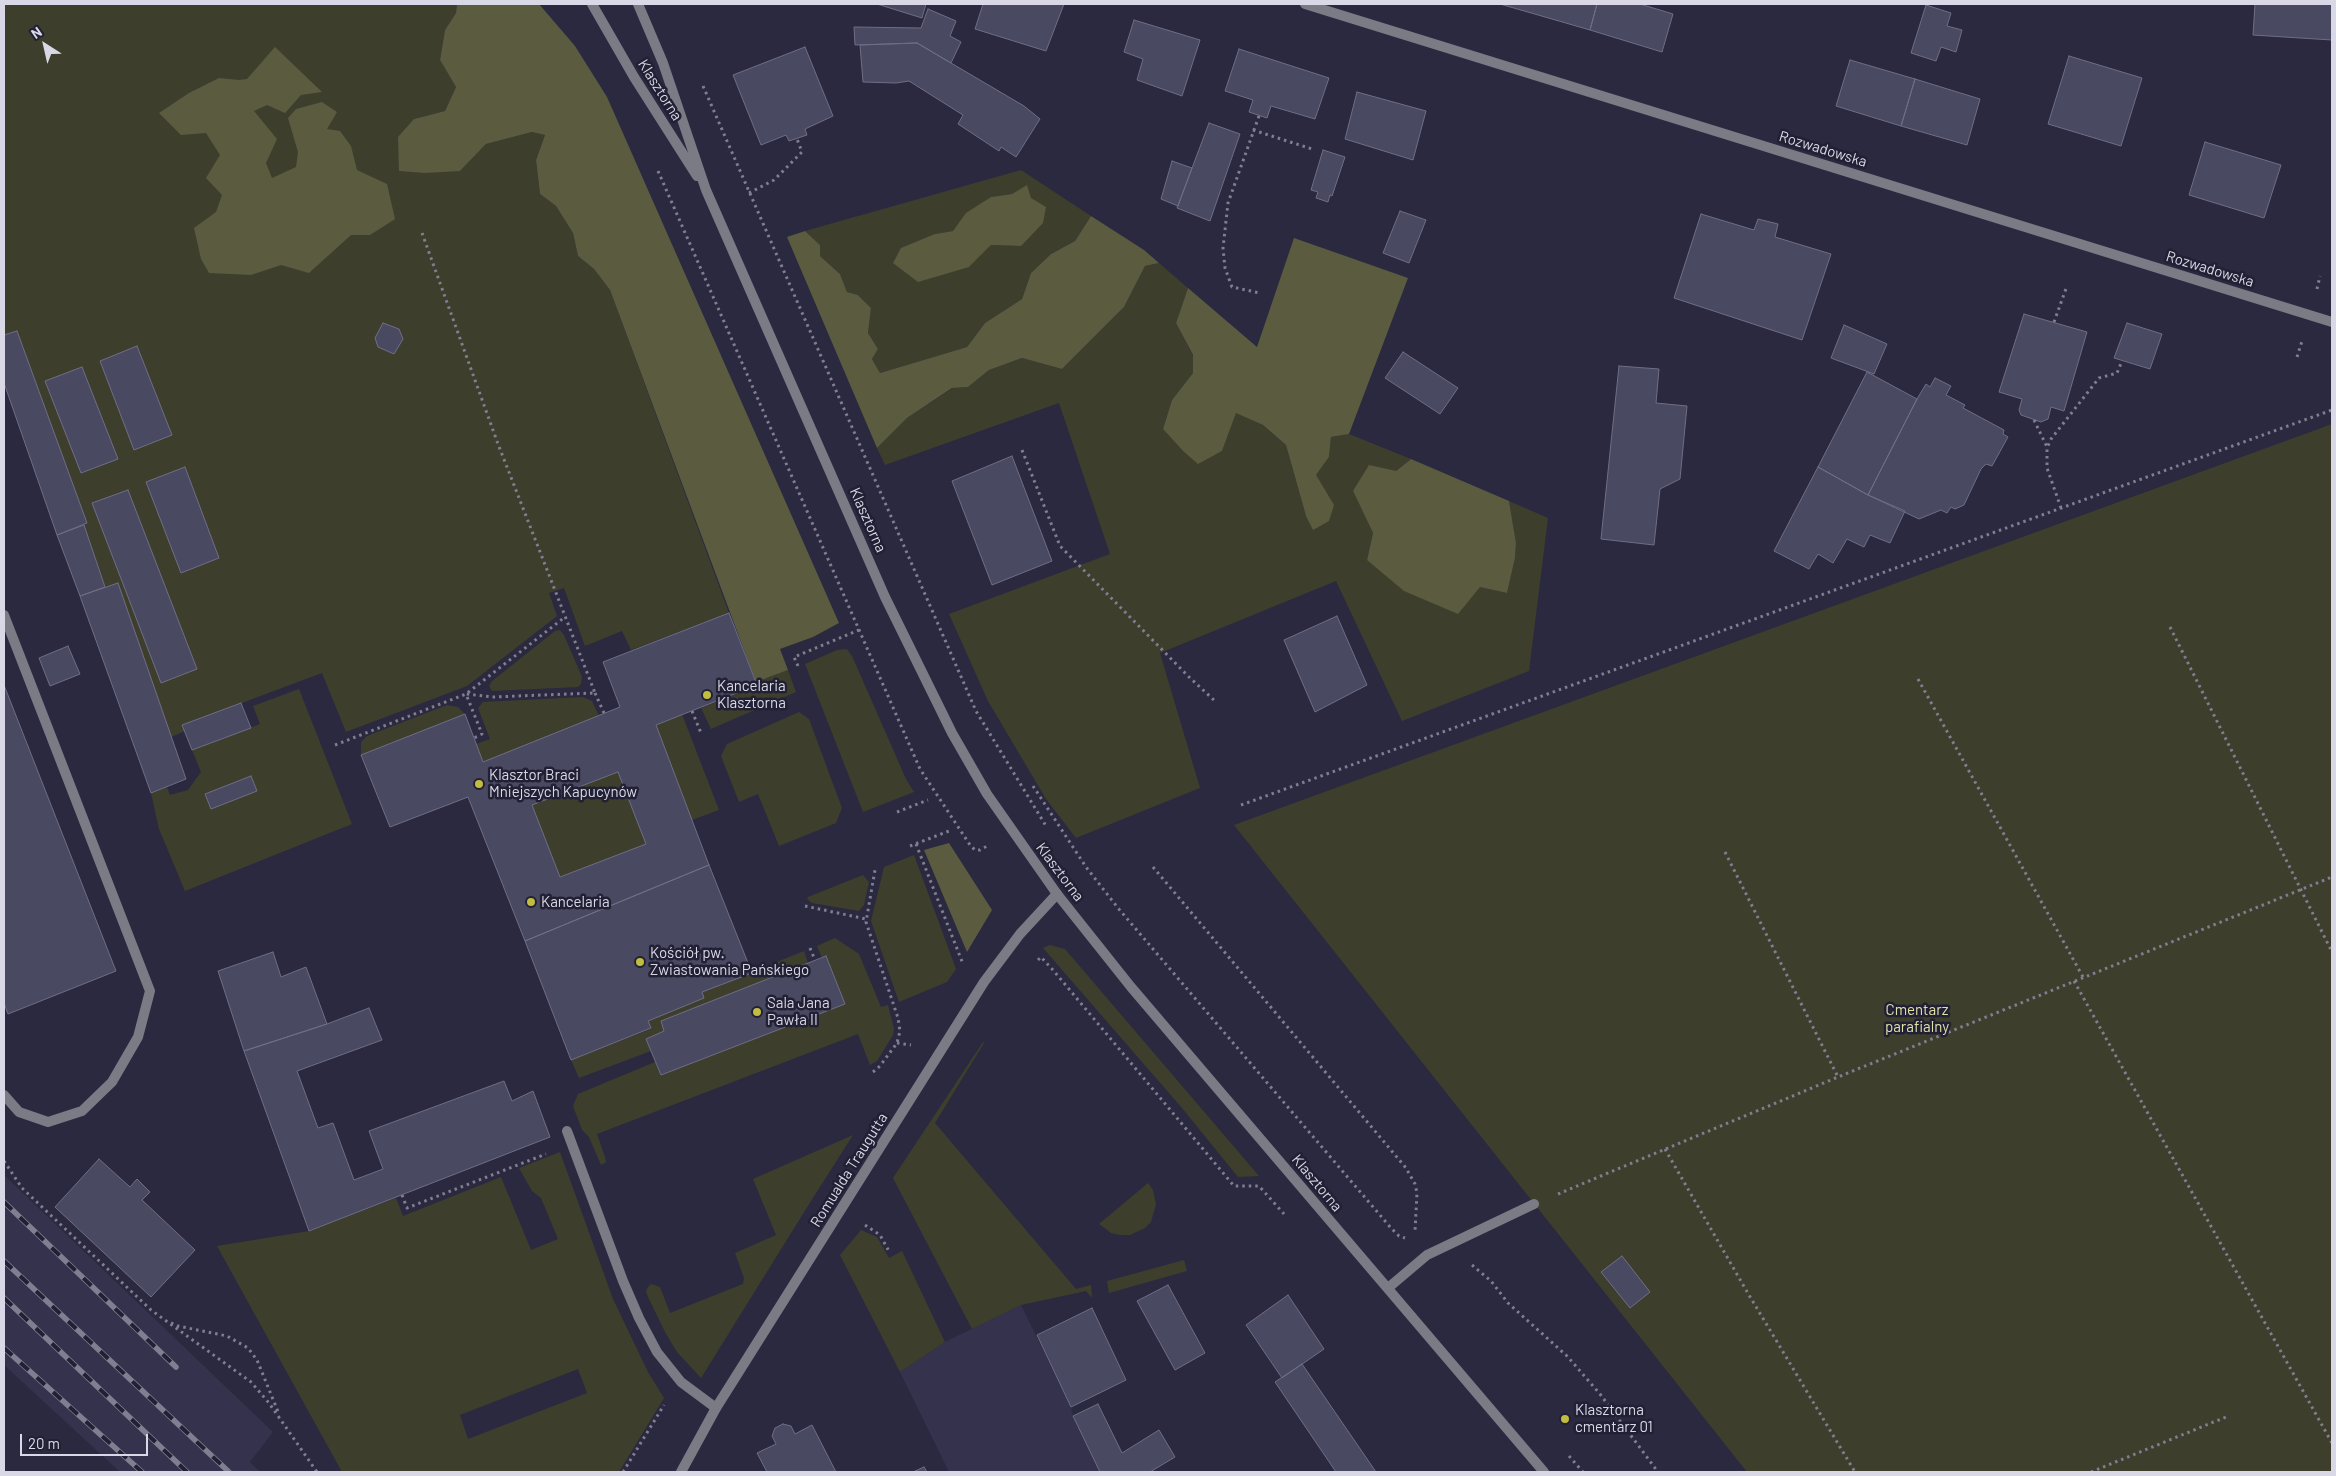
<!DOCTYPE html>
<html>
<head>
<meta charset="utf-8">
<style>
  body { margin:0 }
  #map { position:relative; width:2336px; height:1476px; overflow:hidden; background:#2b293f; font-family:Barlow,sans-serif }
  canvas { display:block }
  .frame { position:absolute; inset:0; border:5px solid #d9d8e6; pointer-events:none }
  .north { position:absolute; left:20px; top:20px; width:50px; height:50px; -webkit-text-stroke:4px #212034; paint-order:stroke; rotate:325deg; font-size:14px; font-weight:700; line-height:20px; text-align:center; color:#d9d8e6 }
  .north::after { content:''; display:block; margin:auto; width:18px; height:22px; background:#d9d8e6; clip-path:polygon(50% 0,100% 100%,50% 72%,0 100%) }
  .scale { position:absolute; left:20px; top:1434px; width:128px; height:22px; box-sizing:border-box; border:2px solid #d9d8e6; border-top:0; padding-left:6px; font-size:15px; line-height:18px; white-space:nowrap; color:#d9d8e6; -webkit-text-stroke:4px #212034; paint-order:stroke }
</style>
</head>
<body>
<div id="map">
<canvas width="2336" height="1476"></canvas>
<div class="frame"></div>
<div class="north">N</div>
<div class="scale">20 m</div>
</div>
<script>
const context = document.querySelector('canvas').getContext('2d');
context.lineJoin = 'round';
function paint(path, color) { context.fillStyle = color; context.fill(path, 'evenodd'); }
const shape = rows => new Path2D(rows.map(r => 'M' + r).join(''));
function stroke(path, color, width, dash) { context.strokeStyle = color; context.lineWidth = width; context.lineCap = dash ? 'butt' : 'round'; context.setLineDash(dash || []); context.stroke(path); }
function drawText(font, color, halo, rows, align = 'center') {
  context.font = font + ' Barlow,sans-serif'; context.lineWidth = 5; context.setLineDash([]); context.textBaseline = 'middle'; context.strokeStyle = halo; context.fillStyle = color; for (const [text, x, y, turn = 0] of rows) {
    context.save(); context.translate(x, y); context.rotate((+turn || 0) * Math.PI / 180); context.textAlign = isNaN(turn) ? turn : align; if (halo) context.strokeText(text, 0, 0); context.fillText(text, 0, 0); context.restore();
  }
}
const built = shape([
  [4,1175,273,1432,250,1462,260,1472,120,1472,4,1365],
  [1021,1305,1071,1407,1073,1416,1100,1472,949,1472,900,1372,945,1342]
]);
const green = shape([
  [4,4,457,4,456,13,445,30,440,60,456,87,445,111,414,119,460,171,486,144,532,132,545,135,536,160,540,194,556,206,573,233,578,256,594,269,610,290,729,613,631,650,622,631,585,646,564,588,549,593,557,616,467,686,346,732,322,673,183,725,185,731,171,737,118,584,105,587,84,525,87,523,17,331,4,335],
  [1021,170,1091,216,1075,241,1051,254,1031,273,1022,299,985,323,967,347,880,373,872,359,878,349,868,333,871,308,858,295,847,292,840,274,820,256,820,245,805,231],
  [1027,186,1031,198,1021,246,991,245,969,267,935,234,953,231,991,197,1012,194],
  [1159,263,1188,288,1176,323,1193,356,1193,373,1172,400,1163,429,1183,451,1198,463,1222,451,1236,412,1263,425,1286,445,1306,516,1316,475,1329,457,1331,437,1349,434,1411,459,1396,471,1353,491,1373,533,1367,560,1507,593,1515,558,1516,544,1509,501,1548,518,1529,671,1402,721,1336,581,1160,653,1200,788,1076,838,1046,799,988,701,949,614,1110,554,1059,403,885,465,877,448,907,418,953,388,968,387,989,370,1022,358,1062,369,1124,307,1145,266],
  [2332,424,2332,1472,1747,1472,1234,825],
  [560,630,564,635,582,677,581,684,578,687,492,691,489,686,492,681,555,631],
  [847,649,852,656,906,779,914,792,863,812,805,664,837,650],
  [788,670,796,692,711,729,701,708,757,686,756,682],
  [299,689,352,824,185,891,159,829,151,793,167,787,170,795,188,790,201,772,192,750,260,724,253,706],
  [583,697,592,701,599,716,483,762,476,744,490,739,478,708,483,702],
  [447,705,458,707,465,714,361,755,361,742,367,736],
  [799,712,809,719,842,808,836,823,779,846,758,794,739,802,721,756,727,744],
  [682,714,719,810,692,820,656,725],
  [618,772,646,844,560,877,532,805],
  [914,855,956,969,947,982,899,1002,871,921,884,867],
  [863,875,869,882,864,905,859,911,812,903,807,899,808,897],
  [835,938,859,954,881,1007,888,1005,894,1029,893,1035,877,1061,870,1065,858,1034,597,1134,605,1157,606,1162,601,1165,589,1137,582,1130,573,1106,578,1094,655,1062,661,1075,845,1004,826,956,822,958,817,946],
  [1050,945,1065,949,1259,1176,1238,1177,1182,1108,1043,948],
  [804,951,808,963,661,1021,664,1031,646,1039,651,1051,579,1078,571,1060,651,1029,648,1021,703,998,702,992],
  [983,1042,984,1043,935,1123,1076,1289,1091,1285,1092,1298,1086,1291,1021,1305,972,1329,893,1178],
  [853,1135,811,1201,701,1378,677,1352,665,1332,648,1297,646,1291,648,1287,651,1284,660,1287,670,1313,743,1284,744,1278,735,1253,776,1235,753,1179],
  [560,1152,613,1299,648,1372,664,1398,619,1472,342,1472,217,1246,309,1231,396,1198,403,1216,501,1177,531,1250,558,1239,541,1198,532,1191,519,1168],
  [578,1369,587,1393,468,1439,460,1415],
  [1148,1183,1153,1190,1156,1204,1151,1222,1145,1228,1130,1235,1120,1235,1111,1233,1099,1224],
  [861,1230,877,1237,889,1258,902,1251,945,1342,900,1372,840,1255],
  [1184,1260,1187,1271,1109,1293,1107,1281]
]);
const forest = shape([
  [457,4,539,4,575,46,607,97,839,623,813,637,780,649,788,670,756,682,610,290,594,269,578,256,573,233,556,206,540,194,536,160,545,135,532,132,486,144,460,171,425,173,399,171,398,137,414,119,445,111,456,87,440,60,445,30,456,13],
  [275,47,322,92,301,95,285,113,267,105,254,111,277,139,266,163,272,178,296,167,298,152,288,118,296,109,322,102,337,112,327,129,340,131,351,146,357,170,387,184,395,219,370,235,351,235,309,273,281,265,251,275,209,273,201,259,194,228,216,212,222,195,206,178,220,155,206,133,181,135,159,113,189,93,219,78,239,80,247,79],
  [1027,185,1031,198,1046,207,1043,223,1021,246,991,245,969,267,918,282,893,263,901,248,935,234,953,231,966,213,991,197,1012,194],
  [1091,216,1144,250,1159,263,1145,266,1124,307,1062,369,1022,358,989,370,968,387,952,388,907,418,877,448,787,237,805,231,820,245,820,256,840,274,847,292,858,295,871,308,868,333,878,349,872,359,880,373,967,347,985,323,1022,299,1031,273,1051,254,1075,241],
  [1294,238,1408,278,1349,434,1331,437,1329,457,1316,475,1334,505,1329,521,1313,530,1306,516,1286,445,1263,425,1236,413,1222,451,1198,464,1183,451,1163,429,1172,400,1193,373,1193,355,1176,323,1188,288,1257,347],
  [1411,459,1509,501,1516,543,1515,558,1507,593,1480,587,1458,614,1404,591,1367,560,1373,533,1353,491,1369,465,1396,471],
  [949,843,992,910,967,952,924,850]
]);
const building = shape([
  [877,4,926,4,922,18,877,4],
  [983,4,1064,4,1046,51,975,29,983,4],
  [1500,4,1597,4,1590,30,1500,4],
  [1597,4,1640,4,1673,14,1662,52,1590,30,1597,4],
  [2255,4,2332,4,2332,40,2253,35,2255,4],
  [1926,5,1951,13,1947,26,1962,30,1956,52,1941,47,1936,61,1911,53,1926,5],
  [928,9,956,21,950,36,961,42,951,63,917,43,855,45,854,27,921,28,928,9],
  [1134,20,1200,40,1182,96,1137,80,1143,59,1124,52,1134,20],
  [917,43,1024,106,1040,119,1016,157,1001,147,999,151,958,124,963,115,909,81,896,83,863,82,860,45,917,43],
  [805,47,833,116,805,129,807,135,789,141,786,135,761,145,733,75,805,47],
  [1239,49,1329,78,1315,119,1271,106,1267,118,1249,112,1253,100,1225,91,1239,49],
  [2069,56,2142,78,2121,146,2048,124,2069,56],
  [1850,60,1915,79,1901,126,1836,106,1850,60],
  [1915,79,1980,99,1967,145,1901,126,1915,79],
  [1357,92,1426,111,1413,160,1345,139,1357,92],
  [1209,123,1240,134,1210,221,1177,208,1209,123],
  [2205,142,2281,165,2264,218,2189,195,2205,142],
  [1323,150,1345,157,1332,196,1330,195,1328,202,1316,198,1318,192,1311,190,1323,150],
  [1172,161,1192,168,1178,206,1161,199,1172,161],
  [1400,211,1426,220,1409,263,1383,253,1400,211],
  [1701,214,1754,230,1758,219,1778,224,1775,237,1831,254,1802,340,1674,298,1701,214],
  [2024,314,2087,332,2064,411,2051,407,2048,419,2041,422,2021,415,2019,410,2022,399,1999,392,2024,314],
  [383,323,399,329,403,339,394,354,378,347,375,338,383,323],
  [2127,323,2162,334,2150,369,2114,358,2127,323],
  [1844,325,1887,344,1874,374,1831,358,1844,325],
  [17,331,87,523,57,535,4,383,4,335,17,331],
  [137,346,172,435,134,450,100,361,137,346],
  [1403,352,1458,388,1440,414,1385,378,1403,352],
  [1619,366,1659,369,1656,403,1687,406,1680,479,1660,489,1654,545,1601,539,1619,366],
  [82,367,118,459,81,473,45,381,82,367],
  [1867,372,1917,399,1868,495,1818,467,1867,372],
  [1935,378,1951,386,1946,395,1965,405,1963,408,2004,430,2003,434,2008,437,1992,466,1986,464,1981,469,1964,505,1955,509,1951,507,1947,513,1941,510,1919,519,1868,495,1917,399,1926,384,1930,387,1935,378],
  [1012,456,1052,561,992,585,952,481,1012,456],
  [185,467,219,558,181,573,146,482,185,467],
  [1818,467,1868,495,1905,511,1890,543,1870,535,1864,547,1847,539,1833,563,1818,554,1809,569,1774,551,1818,467],
  [128,490,197,669,161,683,92,503,128,490],
  [84,525,105,587,80,596,57,535,84,525],
  [118,583,186,779,151,793,80,596,118,583],
  [729,613,757,685,656,725,709,865,525,941,468,797,390,827,361,755,465,714,483,762,620,707,603,662,729,613],
  [618,772,646,844,560,877,532,805,618,772],
  [1337,616,1367,685,1315,712,1284,640,1337,616],
  [68,646,80,674,50,686,39,658,68,646],
  [4,685,116,971,8,1014,4,1003,4,685],
  [241,703,251,728,192,750,182,725,241,703],
  [251,776,257,791,211,809,205,794,251,776],
  [709,865,752,973,702,992,704,998,648,1021,651,1028,571,1060,525,941,709,865],
  [273,952,281,977,306,967,327,1024,244,1051,218,971,273,952],
  [826,956,845,1004,661,1075,646,1039,664,1031,661,1021,826,956],
  [369,1008,382,1040,297,1071,318,1128,333,1123,354,1180,383,1169,369,1131,504,1081,512,1101,533,1091,550,1137,309,1231,244,1051,327,1024,369,1008],
  [99,1159,130,1187,137,1179,150,1192,142,1200,195,1250,151,1297,55,1207,99,1159],
  [1622,1256,1650,1292,1630,1308,1601,1272,1622,1256],
  [1168,1285,1205,1353,1175,1370,1137,1301,1168,1285],
  [1288,1295,1324,1349,1282,1378,1246,1325,1288,1295],
  [1092,1308,1126,1380,1071,1407,1037,1335,1092,1308],
  [1302,1364,1376,1472,1336,1472,1275,1382,1302,1364],
  [1098,1404,1122,1453,1159,1430,1175,1457,1150,1472,1100,1472,1073,1416,1098,1404],
  [783,1424,791,1426,795,1434,812,1425,836,1472,767,1472,757,1453,776,1444,772,1436,775,1428,783,1424],
  [924,1467,927,1472,913,1472,924,1467]
]);
const path = shape([
  [703,86,976,711,1046,826],
  [1259,116,1228,203,1223,248,1225,268,1232,287,1260,293],
  [1253,130,1312,149],
  [658,171,920,769,970,845,975,850,980,850,989,845],
  [749,193,774,180,802,152,797,139],
  [422,233,498,444,595,693,492,697,466,694,482,734,474,738],
  [2317,289,2320,276],
  [2054,322,2067,286],
  [2297,357,2302,341],
  [2034,420,2047,447],
  [1022,450,1060,546,1189,677,1215,701],
  [2061,508,2047,468,2047,448,2051,439,2099,378,2117,373,2122,361],
  [2170,627,2332,952],
  [798,666,794,657,859,630],
  [1918,679,2083,977],
  [595,693,604,713],
  [692,711,701,733],
  [335,745,466,694,565,617],
  [1033,786,1086,867,1118,908,1391,1228,1399,1236,1405,1238],
  [1241,805,2332,410],
  [897,812,928,800],
  [916,844,963,964],
  [910,846,949,831],
  [1725,852,1838,1077],
  [1153,867,1406,1168,1415,1184,1417,1193,1415,1231],
  [805,906,866,919],
  [810,948,815,960],
  [1038,960,1041,957,1053,970,1234,1186,1259,1186,1284,1214],
  [2074,981,2332,1443],
  [897,1043,911,1045],
  [873,1072,880,1066,897,1043,900,1031,898,1018,866,922,875,870],
  [1665,1149,1746,1290,1855,1472],
  [4,1161,22,1188,151,1310,251,1382,269,1403,317,1472],
  [1558,1194,1838,1077,2332,877],
  [402,1195,407,1208,546,1154],
  [865,1225,880,1235,890,1253],
  [1472,1265,1491,1281,1508,1303,1567,1356,1600,1394,1658,1472],
  [171,1323,178,1326,227,1336,248,1348,257,1360,279,1414],
  [1569,1456,1583,1472],
  [623,1472,664,1405],
  [2091,1472,2226,1417]
]);
const service = shape([
  [4,615,150,991,138,1037,112,1082,82,1111,48,1122,19,1112,4,1095],
  [567,1131,623,1281,639,1318,657,1352,681,1382,716,1408],
  [1388,1288,1427,1255,1534,1204]
]);
const minor = shape([
  [681,1472,716,1408,984,982,1020,934,1057,894]
]);
const tertiary = shape([
  [592,4,634,77,697,176],
  [638,4,663,63,706,190,885,597,952,733,987,794,1057,894,1131,987,1544,1472],
  [1305,4,2332,322]
]);
const rail = shape([
  [4,1202,176,1367],
  [4,1261,229,1472],
  [4,1298,187,1472],
  [4,1348,142,1472]
]);
const markers = [
  [707,695,5,"#c1bd40"],
  [479,784,5,"#c1bd40"],
  [531,902,5,"#c1bd40"],
  [640,962,5,"#c1bd40"],
  [757,1012,5,"#c1bd40"],
  [1565,1419,5,"#c1bd40"]
];
const streetNames = [
  ["Klasztorna",660,90,58],
  ["Rozwadowska",1823,149,17],
  ["Rozwadowska",2210,269,17],
  ["Klasztorna",868,520,66],
  ["Klasztorna",1060,872,53],
  ["Romualda Traugutta",849,1170,-58],
  ["Klasztorna",1317,1183,50]
];
const poiNames = [
  ["Kancelaria",717,686],
  ["Klasztorna",717,703],
  ["Klasztor Braci",489,775],
  ["Mniejszych Kapucynów",489,792],
  ["Kancelaria",541,902],
  ["Kościół pw.",650,953],
  ["Zwiastowania Pańskiego",650,970],
  ["Sala Jana",767,1003],
  ["Pawła II",767,1020],
  ["Klasztorna",1575,1410],
  ["cmentarz 01",1575,1427]
];
const parkNames = [
  ["Cmentarz",1917,1010],
  ["parafialny",1917,1027]
];
paint(built, '#34324d');
paint(green, '#3e3e2d');
paint(forest, '#5b5b40');
paint(building, '#4a4962');
stroke(building, '#6f6e87', 1);
stroke(path, '#807e90', 3, [2.5, 4]);
stroke(service, '#7b7b86', 10);
stroke(minor, '#7b7b86', 10);
stroke(tertiary, '#7b7b86', 10);
stroke(rail, '#807f91', 5.5);
stroke(rail, '#212034', 4, [11]);
for (const [x, y, r, color] of markers) { const dot = new Path2D(); dot.arc(x, y, r, 0, 2 * Math.PI); context.fillStyle = color; context.fill(dot); stroke(dot, '#212034', 2); }
drawText('15px', '#d9d8e6', '#212034', streetNames);
drawText('15px', '#d9d8e6', '#212034', poiNames, 'left');
drawText('15px', '#e1e1aa', '#212034', parkNames);
</script>
</body>
</html>
